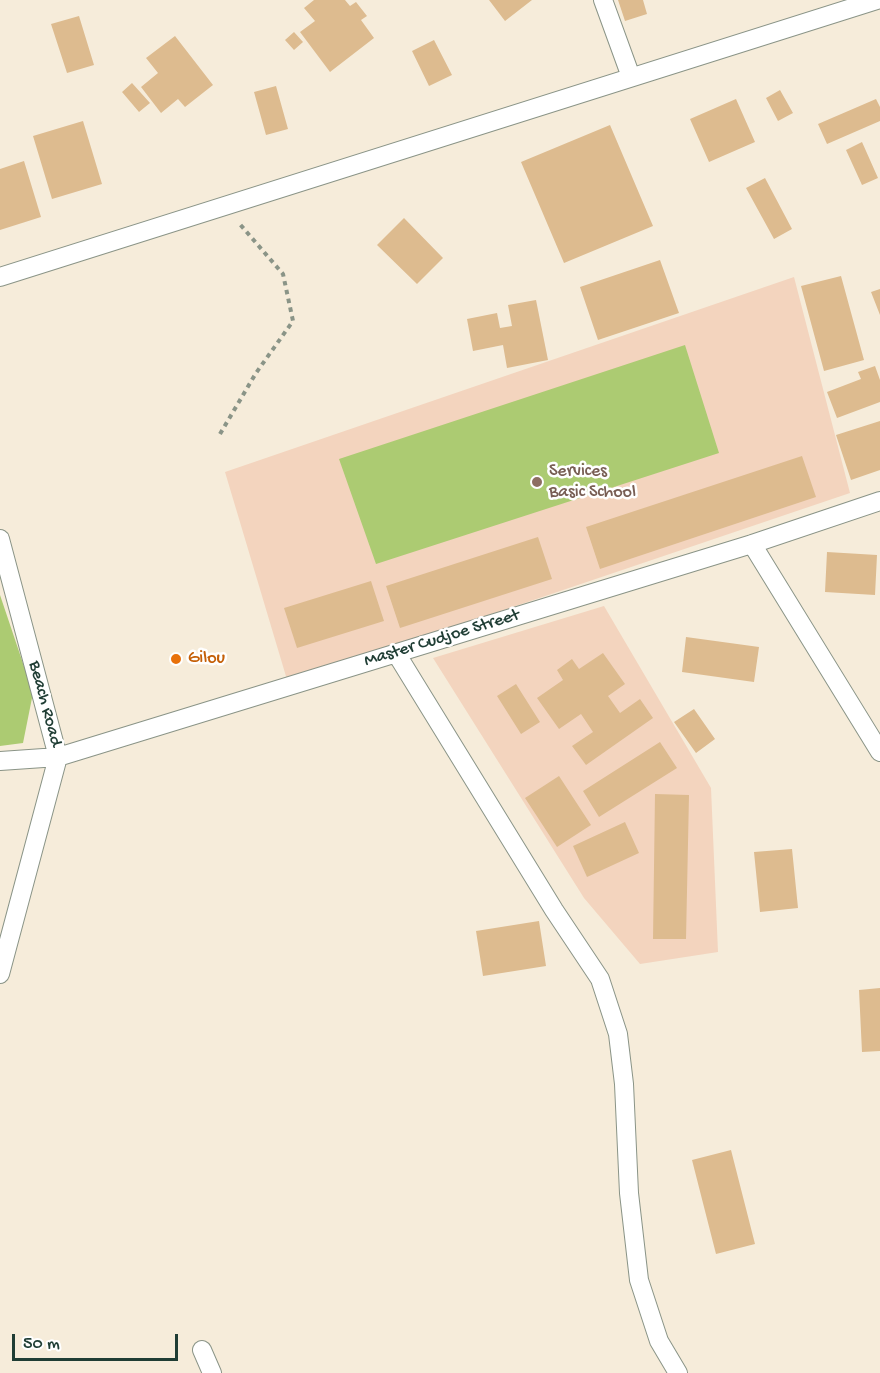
<!DOCTYPE html>
<html>
<head>
<meta charset="utf-8">
<style>
	body { margin:0 }
	#map { position:relative; width:880px; height:1373px; overflow:hidden; background:#f6ecda; font-family:"Gochi Hand",sans-serif }
	canvas { display:block }
	.scale { position:absolute; left:12px; top:1334px; width:166px; height:27px; box-sizing:border-box; border:3px solid #1f3d34; border-top:0; padding-left:8px; font-size:18px; line-height:21px; white-space:nowrap; color:#1f3d34; -webkit-text-stroke:4px #fff; paint-order:stroke }
</style>
</head>
<body>
<div id="map">
<canvas width="880" height="1373"></canvas>
<div class="scale">50 m</div>
</div>
<script>
const c = document.querySelector('canvas').getContext('2d');
c.lineJoin = 'round';
function fill(path, color) {
  c.fillStyle = color;
  c.fill(path, 'evenodd');
}
function trace(path, color, width, dash) {
  c.strokeStyle = color;
  c.lineWidth = width;
  c.lineCap = dash ? 'butt' : 'round';
  c.setLineDash(dash || []);
  c.stroke(path);
}
function label(font, color, halo, rows, align = 'center') {
  c.font = font + ' "Gochi Hand",sans-serif';
  c.lineWidth = 5;
  c.setLineDash([]);
  c.textBaseline = 'middle';
  c.strokeStyle = halo;
  c.fillStyle = color;
  for (const [text, x, y, turn = 0] of rows) {
    c.save();
    c.translate(x, y);
    c.rotate((+turn || 0) * Math.PI / 180);
    c.textAlign = isNaN(turn) ? turn : align;
    if (halo) c.strokeText(text, 0, 0);
    c.fillText(text, 0, 0);
    c.restore();
  }
}
const built = new Path2D(`
	M794 277 850 493 288 683 225 472Z
	M604 606 711 788 718 952 640 964 584 898 433 658Z`);
const green = new Path2D(`
	M685 345 719 453 376 564 339 459Z
	M0 595 33 693 23 743 0 746Z`);
const building = new Path2D(`
	M314 0H345L350 6 356 2 367 16 361 20 374 38 330 72 300 32 315 21 304 8Z
	M489 0H532L505 21Z
	M618 0H643L647 14 625 21Z
	M79 16 94 65 67 73 51 24Z
	M294 32 303 42 294 50 285 40Z
	M175 36 213 85 185 107 178 99 161 113 141 87 158 73 146 58Z
	M434 40 452 75 429 86 412 51Z
	M132 83 150 103 139 112 122 92Z
	M276 86 288 129 266 135 254 92Z
	M780 90 793 113 778 121 766 98Z
	M736 99 755 142 709 162 690 119Z
	M876 99 880 107V121L827 144 818 124Z
	M83 121 102 184 52 199 33 136Z
	M610 125 653 226 564 263 521 162Z
	M862 142 878 178 862 185 846 150Z
	M24 161 41 217 0 230V169Z
	M765 178 792 229 774 239 746 188Z
	M404 218 443 258 417 284 377 245Z
	M660 260 679 313 598 340 580 287Z
	M841 276 864 360 824 371 801 286Z
	M880 289V315L871 292Z
	M536 300 548 360 507 368 503 345 473 351 467 319 497 313 500 328 512 326 508 305Z
	M875 366 880 380V402L837 418 827 392 861 379 858 372Z
	M880 421V470L851 480 836 435Z
	M802 456 816 497 600 569 586 527Z
	M538 537 552 579 400 628 386 586Z
	M827 552 877 555 875 595 825 592Z
	M371 581 384 621 297 648 284 608Z
	M686 637 759 647 754 682 682 672Z
	M603 653 625 684 608 696 620 713 640 699 653 718 586 765 572 746 593 732 581 714 559 729 537 698 563 680 557 670 572 659 579 669Z
	M516 684 540 722 521 734 497 696Z
	M694 709 715 739 696 753 674 722Z
	M660 742 677 768 599 817 583 791Z
	M559 776 591 825 557 847 525 798Z
	M655 794 689 795 686 939H653Z
	M625 822 639 853 587 877 573 846Z
	M792 849 798 908 760 912 754 852Z
	M539 921 546 966 483 976 476 931Z
	M880 988V1051L862 1052 859 990Z
	M731 1150 755 1244 716 1254 692 1160Z`);
const path = new Path2D(`
	M220 434 256 373 293 321 283 274 238 222`);
const street = new Path2D(`
	M603 0 631 77
	M0 277 877 0
	M0 539 58 757 0 974
	M752 544 880 752
	M396 653 554 910 600 979 618 1034 624 1084 629 1193 639 1280 659 1341 678 1373
	M0 761 58 757 752 544 880 501
	M202 1350 212 1373`);
const markers = [
	[537,482,6,"#8d6e63"],
	[176,659,6,"#e8710a"]
];
const educationNames = [
	["Services",549,472],
	["Basic School",549,493]
];
const streetNames = [
	["Master Cudjoe Street",442,639,-17],
	["Beach Road",44,704,75]
];
const foodNames = [
	["Gilou",188,659]
];
fill(built, '#f3d4be');
fill(green, '#accb72');
fill(building, '#ddbb8f');
trace(street, '#8a9487', 20);
trace(path, '#8a9487', 4, [4.5, 4.5]);
trace(street, '#fff', 18);
for (const [x, y, r, color] of markers) {
  const dot = new Path2D();
  dot.arc(x, y, r, 0, 2 * Math.PI);
  c.fillStyle = color;
  c.fill(dot);
  trace(dot, '#fff', 2);
}
label('18px', '#785e54', '#fff', educationNames, 'left');
label('18px', '#1f3d34', '#fff', streetNames);
label('18px', '#c56008', '#fff', foodNames, 'left');
</script>
</body>
</html>
